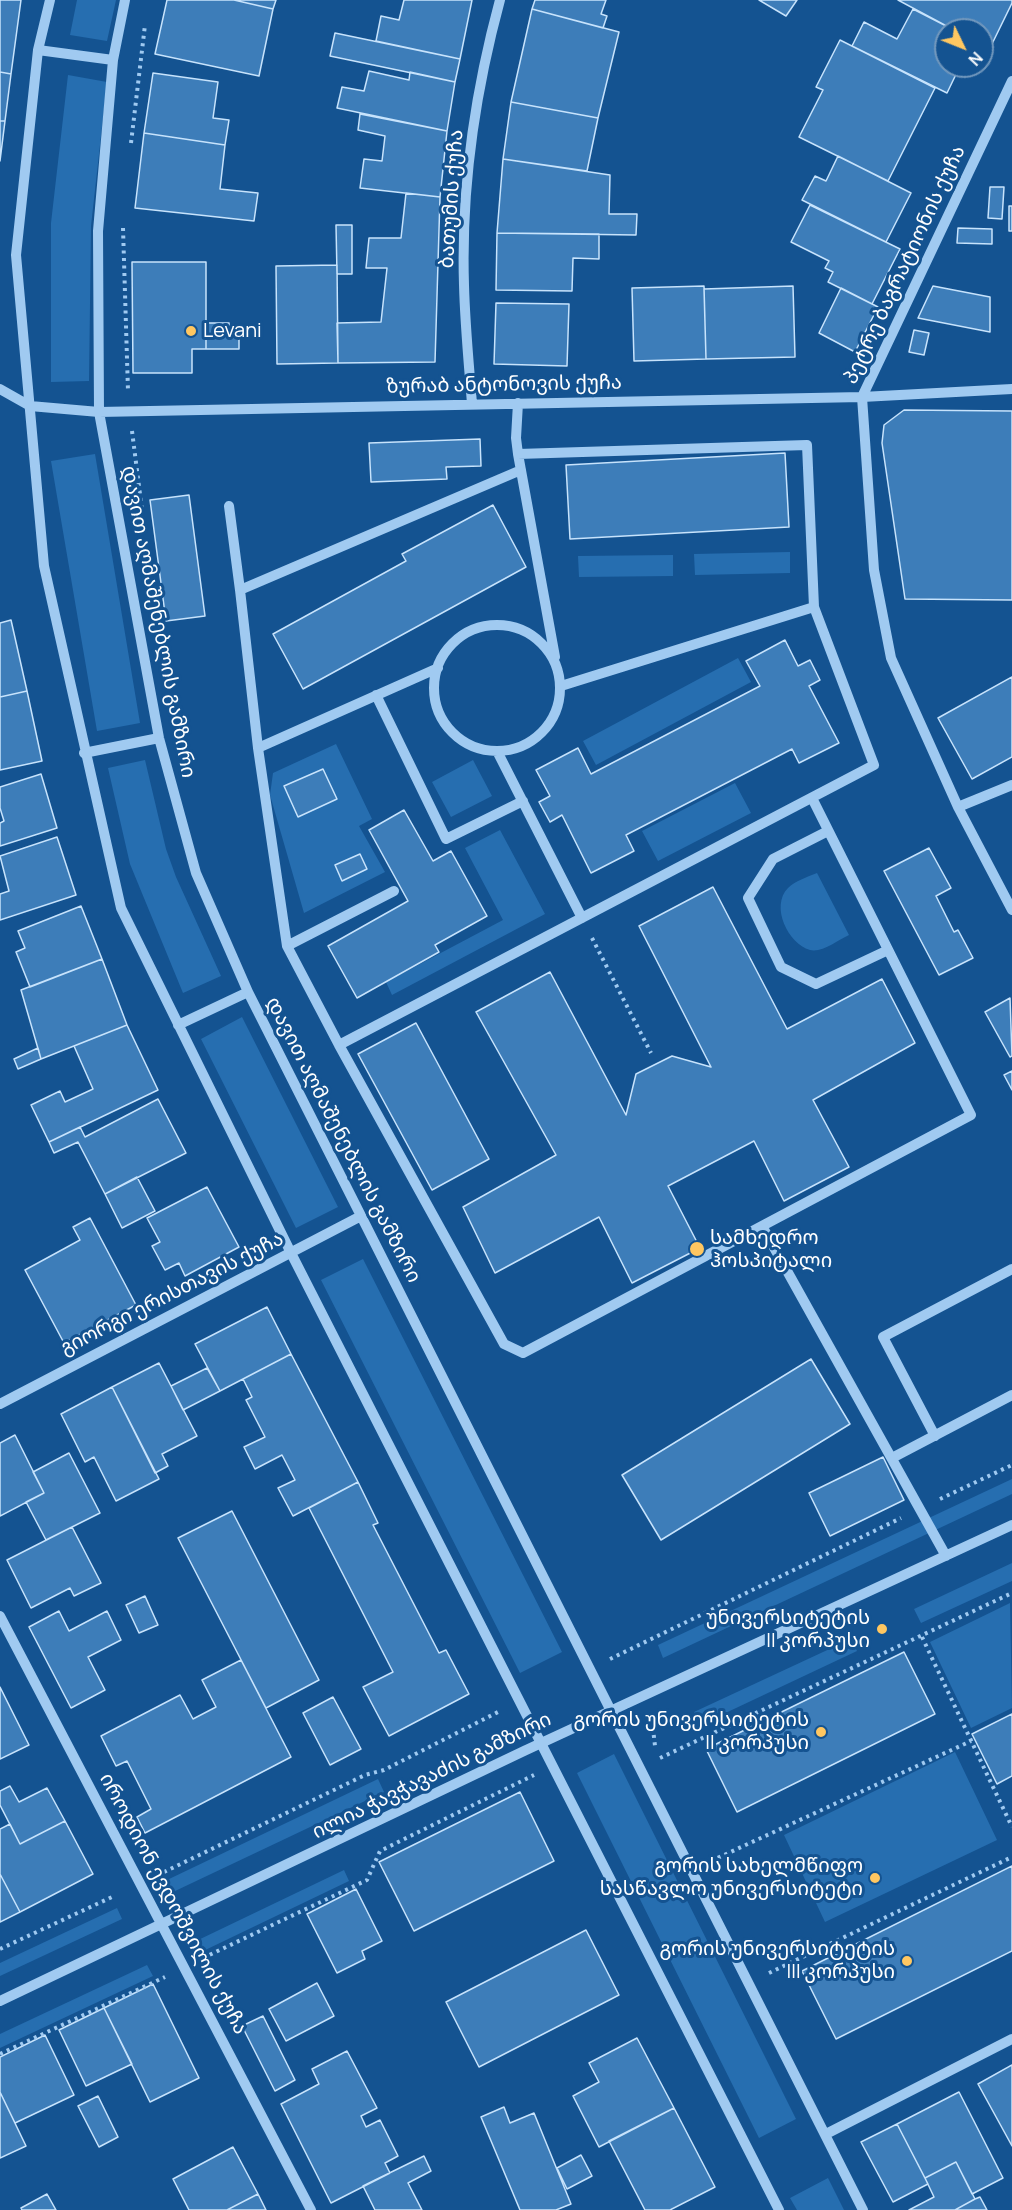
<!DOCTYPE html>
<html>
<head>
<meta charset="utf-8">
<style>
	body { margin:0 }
	#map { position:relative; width:1012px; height:2210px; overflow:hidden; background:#145391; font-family:Manrope,sans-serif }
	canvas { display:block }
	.north { position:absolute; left:934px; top:18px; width:60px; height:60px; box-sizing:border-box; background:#145391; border:2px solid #7298bd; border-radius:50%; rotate:133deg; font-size:16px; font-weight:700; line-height:24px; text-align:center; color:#fff }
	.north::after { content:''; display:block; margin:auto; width:21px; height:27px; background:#ffc761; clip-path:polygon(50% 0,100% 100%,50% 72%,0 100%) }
</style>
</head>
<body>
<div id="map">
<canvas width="1012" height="2210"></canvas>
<div class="north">N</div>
</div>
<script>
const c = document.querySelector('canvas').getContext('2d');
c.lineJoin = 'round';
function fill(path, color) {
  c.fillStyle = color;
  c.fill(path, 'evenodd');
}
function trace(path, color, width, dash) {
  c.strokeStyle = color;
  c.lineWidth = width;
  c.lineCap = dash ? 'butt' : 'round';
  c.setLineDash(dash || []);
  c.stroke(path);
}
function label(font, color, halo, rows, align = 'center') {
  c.font = font + ' Manrope,"Noto Sans Georgian",sans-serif';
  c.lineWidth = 6;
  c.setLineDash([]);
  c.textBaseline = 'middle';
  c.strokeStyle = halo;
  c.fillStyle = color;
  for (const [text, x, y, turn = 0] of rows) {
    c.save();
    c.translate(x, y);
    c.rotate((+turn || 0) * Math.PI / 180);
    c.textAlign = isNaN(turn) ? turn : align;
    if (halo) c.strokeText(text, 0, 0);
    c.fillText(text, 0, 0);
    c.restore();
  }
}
const green = new Path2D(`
	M77 0H116L107 41 70 35Z
	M68 75 107 82 91 226 89 381 51 382V223Z
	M95 454 140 723 97 731 51 461Z
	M790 552V573L695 575 694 554Z
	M673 555V576L579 577 578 556Z
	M738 658 751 682 596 765 583 741Z
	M336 744 372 819 359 826 385 872 304 913 270 795 273 773Z
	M145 760 166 849 176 877 221 976 183 993 130 864 108 768Z
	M473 760 492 796 451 817 432 782Z
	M735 783 751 813 658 861 642 831Z
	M500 830 545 914 392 995 386 982 503 920 465 848Z
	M817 873 849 935C838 940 822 953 810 950 788 944 770 906 788 888 795 881 807 877 817 873Z
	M242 1017 338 1207 296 1228 201 1039Z
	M363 1259 562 1652 520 1673 321 1280Z
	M1012 1479V1494L663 1658 658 1645Z
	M1012 1563V1581L921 1623 914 1609Z
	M1010 1603 1012 1708 971 1728 930 1642Z
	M851 1639 857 1651 700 1725 694 1712Z
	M955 1752 997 1840 825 1922 784 1835Z
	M614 1754 796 2119 759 2138 577 1773Z
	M378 1779 384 1792 173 1892 167 1880Z
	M344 1870 349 1881 199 1953 194 1942Z
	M117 1908 122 1919 0 1976V1963Z
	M147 1965 153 1976 0 2048V2034Z
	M828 2178 844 2210H797L790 2198Z`);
const building = new Path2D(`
	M0 0H21L11 74 0 72Z
	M167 0H234L273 9 259 76 155 54Z
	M234 0H276L273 9Z
	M404 0H472L460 59 376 41 381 16 399 20Z
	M535 0H606L601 14 607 16 603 28 532 9Z
	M759 0H797L786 16Z
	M898 0H1012V3L990 48 982 44V30H954Z
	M532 9 619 32 598 118 511 102Z
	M913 9 954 30H946V66H960L947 93 852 46 864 22 897 39Z
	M335 33 460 59 455 82 330 56Z
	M840 40 935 88 888 181 799 137 823 90 816 87Z
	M369 71 409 80 410 72 455 82 447 131 337 108 342 87 364 91Z
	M0 72 11 74 5 121H0Z
	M153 73 218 82 213 118 229 120 225 145 144 133Z
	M511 102 598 118 587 171 503 159Z
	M360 114 447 131 440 197 360 188 364 159 382 161 385 136 358 130Z
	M0 121H5L0 161Z
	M144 133 225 145 220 189 258 193 254 221 135 208Z
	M838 156 911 193 886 242 802 200 815 176 826 181Z
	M503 159 610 175 609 214H637L636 235 497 233Z
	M990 187H1004L1002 219 988 218Z
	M406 193 440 197 435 362 338 363 337 323 381 322 387 268H366L369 238H401Z
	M810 205 900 249 872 304 828 282 833 272 825 268 829 261 791 242Z
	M1009 206H1012V231H1009Z
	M336 225H352V274H337Z
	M958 228 992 229V244L957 243Z
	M497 233 599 234V259L573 258 572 291 496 290Z
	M132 262H206V349H192V373H133Z
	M337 265 338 363 277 364 276 266Z
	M704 286 706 359 634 361 632 288Z
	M793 286 795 357 706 359 704 289Z
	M933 286 990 297V332L918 318Z
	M841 288 878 307 855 352 819 333Z
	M496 303 569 304 567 366 494 364Z
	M206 323H229V334H239V349H206Z
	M914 330 929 333 924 355 909 352Z
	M904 410 1012 411V600L905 599 882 443 884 425Z
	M480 439 481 466 446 467 447 479 371 482 369 443Z
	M785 453 789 527 570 539 566 465Z
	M189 495 205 616 166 621 150 500Z
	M493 505 526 567 303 689 273 634 406 561 402 554Z
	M11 620 27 691 0 697V623Z
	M785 640 798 666 810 660 820 680 809 686 839 743 799 763 792 749 626 835 634 851 591 873 562 815 550 822 539 802 550 796 536 770 578 748 591 774 760 686 746 661Z
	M1012 677V757L972 779 938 718Z
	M27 691 42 761 0 770V697Z
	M323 769 337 799 298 817 284 786Z
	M41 774 57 828 0 846V823L4 821 0 808V787Z
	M404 810 433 861 451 851 487 916 435 945 439 952 357 998 328 946 408 901 369 830Z
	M57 837 76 895 0 920V894L9 891 0 856Z
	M929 848 951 888 936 896 954 932 958 930 973 958 939 975 884 871Z
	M360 854 367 869 342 881 335 865Z
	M713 887 787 1029 882 979 915 1043 813 1100 849 1167 784 1201 754 1141 668 1186 700 1248 632 1283 599 1217 495 1273 463 1207 556 1155 476 1012 550 972 626 1115 636 1074 672 1056 711 1067 639 926Z
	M81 906 102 959 30 987 16 952 25 948 18 931Z
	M102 959 127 1025 41 1059 21 990Z
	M1010 998 1012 1056 1010 1057 985 1012Z
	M416 1023 489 1159 432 1190 358 1054Z
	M127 1025 158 1090 49 1142 31 1105 60 1091 65 1102 93 1089 74 1046Z
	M38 1048 41 1059 18 1069 14 1059Z
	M1012 1071V1090L1004 1075Z
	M158 1099 186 1153 105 1194 78 1142 54 1153 49 1142 80 1127 85 1137Z
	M137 1177 155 1211 122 1228 105 1194Z
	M207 1187 239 1247 185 1276 179 1263 165 1270 152 1246 160 1242 147 1218Z
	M90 1218 136 1305 64 1343 25 1270 80 1240 73 1227Z
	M267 1307 291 1354 220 1391 195 1344Z
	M291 1354 358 1482 293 1516 278 1488 295 1480 282 1455 255 1469 244 1447 265 1437 246 1400 252 1397 243 1379Z
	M811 1359 850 1424 661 1540 622 1475Z
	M159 1363 197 1436 162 1454 168 1466 155 1473 112 1387Z
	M207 1368 220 1391 183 1410 171 1386Z
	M112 1387 159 1479 116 1501 94 1457 85 1462 61 1414Z
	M15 1435 44 1493 0 1516V1443Z
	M69 1453 100 1513 46 1540 26 1502 44 1493 33 1472Z
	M883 1457 904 1500 830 1536 809 1493Z
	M358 1482 378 1523 373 1525 439 1653 446 1650 469 1694 389 1736 363 1687 393 1672 309 1508Z
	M232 1511 319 1680 266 1708 178 1538Z
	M72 1527 101 1583 74 1596 70 1588 31 1608 7 1560Z
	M145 1596 158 1625 139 1633 126 1605Z
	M59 1611 69 1631 107 1611 121 1640 88 1657 105 1690 71 1708 29 1627Z
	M904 1652 935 1714 737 1812 706 1749Z
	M241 1660 291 1757 145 1833 137 1817 151 1809 127 1761 116 1766 101 1736 180 1695 193 1719 216 1707 202 1680Z
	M0 1687 29 1745 0 1759Z
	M333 1697 361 1749 330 1765 303 1713Z
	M1012 1714V1776L997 1784 972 1734Z
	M10 1786 19 1802 47 1788 65 1821 20 1844 0 1805V1791Z
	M520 1792 554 1861 414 1931 379 1862Z
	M65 1821 93 1874 20 1912 0 1874V1829L10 1824 20 1844Z
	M1012 1866V1951L836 2039 802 1971Z
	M0 1874 20 1912 0 1922Z
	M356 1889 382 1941 362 1951 365 1959 337 1973 307 1914Z
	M586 1930 619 1995 479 2067 446 2002Z
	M317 1983 334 2016 286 2041 269 2009Z
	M153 1984 199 2078 150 2102 104 2008Z
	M104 2008 132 2064 86 2086 59 2030Z
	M263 2016 295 2080 275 2091 242 2026Z
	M45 2035 74 2095 15 2123 0 2092V2057Z
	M637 2038 674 2108 599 2147 573 2096 599 2082 589 2063Z
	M347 2051 377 2108 361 2116 366 2127 380 2120 398 2156 385 2163 390 2173 331 2203 281 2104 319 2084 312 2069Z
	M1012 2065V2146L978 2084Z
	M0 2092 26 2146 0 2158Z
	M959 2092 1003 2178 972 2194 956 2162 925 2178 897 2124Z
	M98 2096 118 2137 99 2147 78 2106Z
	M504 2107 510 2123 534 2113 571 2204 556 2210H520L481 2117Z
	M674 2108 715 2187 670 2210H645L609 2141Z
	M897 2124 928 2184 893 2202 861 2142Z
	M233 2147 258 2194 227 2210H189L173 2179Z
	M581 2155 592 2176 567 2189 557 2168Z
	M424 2156 431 2171 408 2183 422 2210H375L363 2186Z
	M956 2162 975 2199 955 2210H909L934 2197 925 2178Z
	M47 2194 56 2210H22L21 2208Z
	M258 2194 266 2210H227Z
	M980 2197 987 2210H955L975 2199Z`);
const path = new Path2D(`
	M131 143 145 25
	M123 228 128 391
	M132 431 142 510
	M592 938 651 1053
	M940 1499 1012 1465
	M922 1637 1012 1827
	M610 1659 901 1518
	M652 1720 655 1746
	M660 1758 1012 1593
	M711 1861 971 1741
	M164 1872 365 1775 384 1770 500 1711
	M0 1949 112 1897
	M203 1958 367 1880 380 1851 534 1775
	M769 1973 1012 1857
	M0 2054 165 1977`);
const minor = new Path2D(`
	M50 0 38 50 16 255 44 566 121 908 291 1253 779 2210
	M125 0 113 60 98 231 99 412 159 738 196 873 248 992 863 2210
	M38 50 113 60
	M1012 81 862 397 874 570 891 658 958 807 1012 910
	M0 389 30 406 99 412 862 397 1012 389
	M518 403 516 438 518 454 555 657
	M472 404C469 365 465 325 464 285 461 190 475 92 500 0
	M518 454 807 445 814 607 561 686
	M521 470 240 590 258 748 287 946 339 1045 874 765 814 607
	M229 506 240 590
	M434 688a63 63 0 1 1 126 0a63 63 0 1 1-126 0Z
	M376 695 446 839 523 801
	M258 748 438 668
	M497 751 582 918
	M84 753 159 738
	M812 798 971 1115 762 1226 946 1556
	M958 807 1012 785
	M828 831 773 859 748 898 781 967 816 984 886 951
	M287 946 394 891
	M178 1025 248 992
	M339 1045 504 1344 523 1353 762 1226
	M0 1404 361 1216
	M935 1436 883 1337 1012 1269
	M892 1458 1012 1395
	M0 1616 311 2210
	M0 2001 524 1751 1012 1525
	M826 2134 1012 2039`);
const markers = [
	[191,331,6,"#ffc761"],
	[697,1249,8,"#ffc761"],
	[882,1629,6,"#ffc761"],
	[821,1732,6,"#ffc761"],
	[875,1878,6,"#ffc761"],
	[907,1961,6,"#ffc761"]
];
const streetNames = [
	["ბათუმის ქუჩა",452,199,-86],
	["პეტრე ბაგრატიონის ქუჩა",905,265,-65],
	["ზურაბ ანტონოვის ქუჩა",504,385,-1],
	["დავით აღმაშენებლის გამზირი",158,622,79],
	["დავით აღმაშენებლის გამზირი",343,1140,63],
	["გიორგი ერისთავის ქუჩა",172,1294,-27],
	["ილია ჭავჭავაძის გამზირი",432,1776,-26],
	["იროდიონ ევდოშვილის ქუჩა",173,1904,62]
];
const poiNames = [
	["Levani",203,331,"left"],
	["სამხედრო",710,1238,"left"],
	["ჰოსპიტალი",710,1261,"left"],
	["უნივერსიტეტის",870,1618],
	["II კორპუსი",870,1641],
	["გორის უნივერსიტეტის",809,1720],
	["II კორპუსი",809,1743],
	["გორის სახელმწიფო",863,1866],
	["სასწავლო უნივერსიტეტი",863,1889],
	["გორის უნივერსიტეტის",895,1949],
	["III კორპუსი",895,1972]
];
fill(green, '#266eb0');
fill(building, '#3d7db9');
trace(building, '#c7e3fc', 1.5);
trace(path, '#a0caf1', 4, [3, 4.5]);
trace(minor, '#a0caf1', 10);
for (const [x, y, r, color] of markers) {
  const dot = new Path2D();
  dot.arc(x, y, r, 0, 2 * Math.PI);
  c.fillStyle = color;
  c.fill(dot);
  trace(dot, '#145391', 2);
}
label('20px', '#fff', '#145391', streetNames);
label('20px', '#fff', '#145391', poiNames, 'right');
</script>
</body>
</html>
